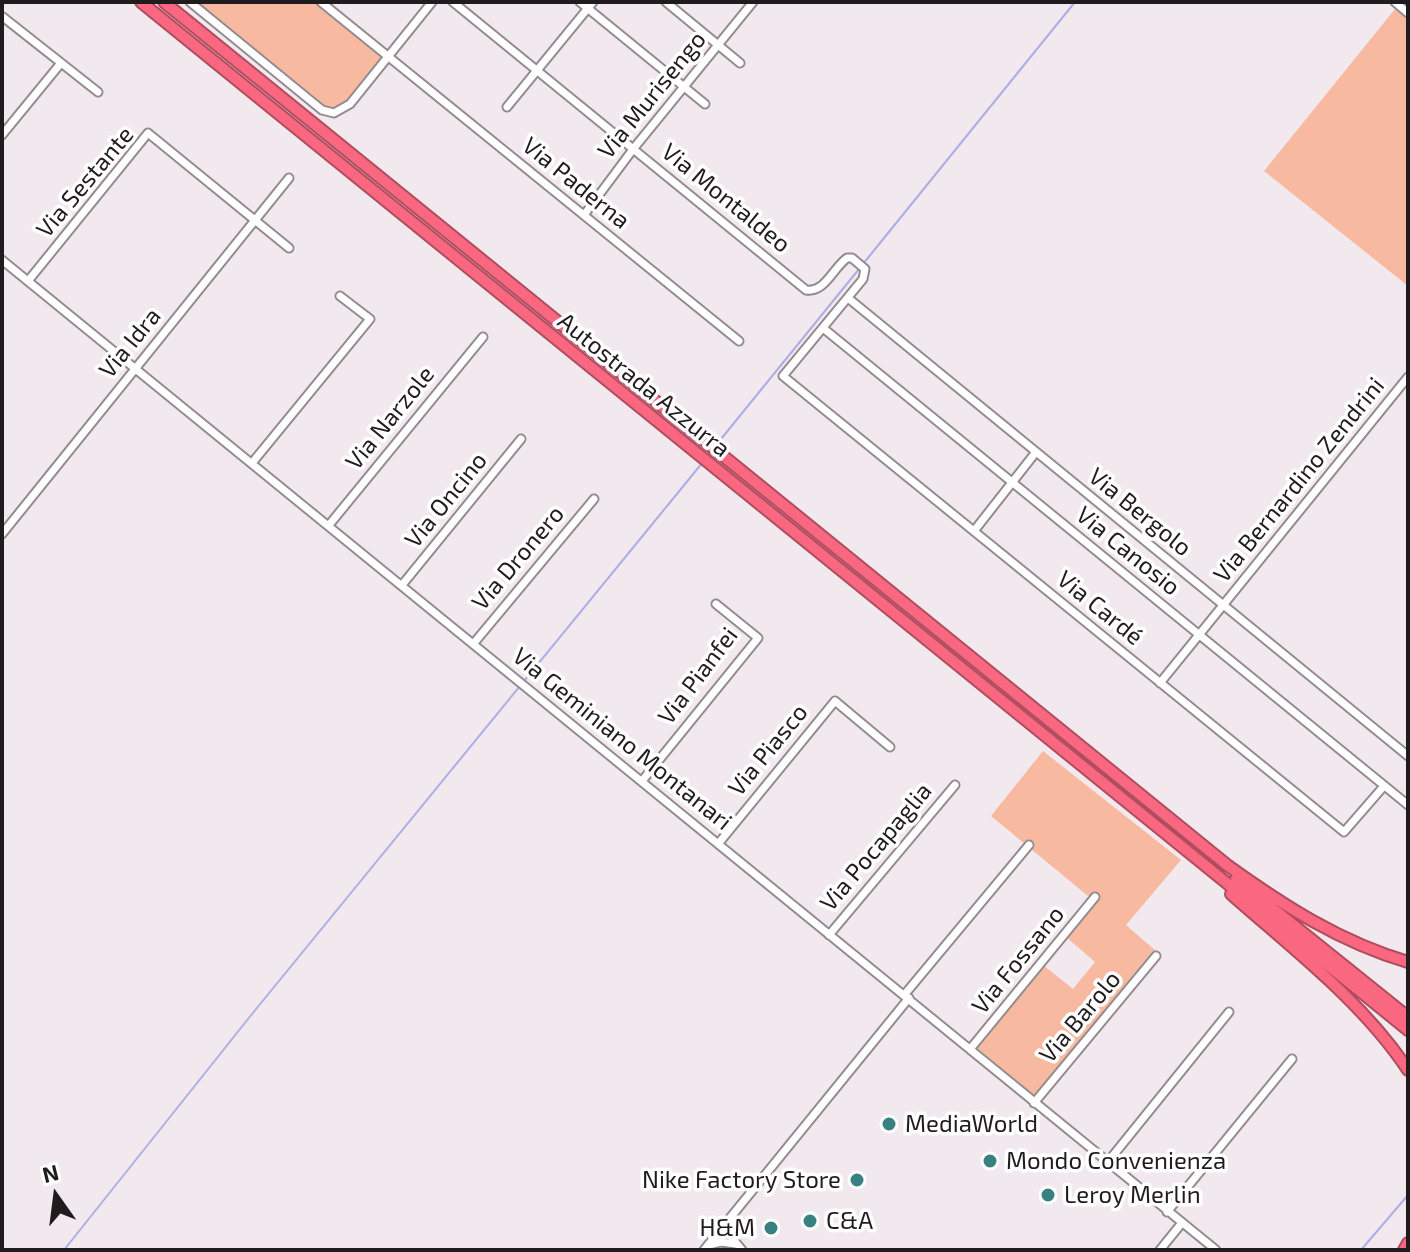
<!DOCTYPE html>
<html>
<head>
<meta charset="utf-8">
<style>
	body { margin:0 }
	#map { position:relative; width:1410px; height:1252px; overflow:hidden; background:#f2e9ee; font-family:"Exo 2",sans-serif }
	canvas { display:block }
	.frame { position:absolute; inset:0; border:4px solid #201c1e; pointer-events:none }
	.north { position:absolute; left:16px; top:1156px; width:80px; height:80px; -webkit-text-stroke:6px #fff; paint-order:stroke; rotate:346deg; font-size:22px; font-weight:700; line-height:32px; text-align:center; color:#201c1e }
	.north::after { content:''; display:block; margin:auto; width:28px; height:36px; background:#201c1e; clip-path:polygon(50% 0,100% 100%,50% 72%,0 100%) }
</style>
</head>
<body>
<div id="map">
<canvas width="1410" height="1252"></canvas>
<div class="frame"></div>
<div class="north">N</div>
</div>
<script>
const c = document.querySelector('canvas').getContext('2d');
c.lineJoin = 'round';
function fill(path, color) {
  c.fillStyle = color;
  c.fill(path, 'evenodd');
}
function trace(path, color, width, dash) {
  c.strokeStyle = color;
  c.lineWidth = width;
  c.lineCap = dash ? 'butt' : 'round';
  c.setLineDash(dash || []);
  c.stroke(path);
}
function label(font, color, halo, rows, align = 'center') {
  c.font = font + ' "Exo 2",sans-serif';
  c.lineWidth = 7;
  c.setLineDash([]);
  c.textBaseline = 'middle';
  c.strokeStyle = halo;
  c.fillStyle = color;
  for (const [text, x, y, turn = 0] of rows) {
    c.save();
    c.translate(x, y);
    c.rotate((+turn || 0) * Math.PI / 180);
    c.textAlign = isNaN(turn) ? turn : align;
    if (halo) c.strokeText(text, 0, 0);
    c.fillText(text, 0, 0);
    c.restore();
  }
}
const green = new Path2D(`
	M196 2H315L383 57C369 74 349 113 324 107Z
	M1395 9 1408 20V286L1264 171Z
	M1043 751 1181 860 1126 925 1156 951 1036 1098 976 1047 1043 965 1073 989 1095 962 1066 937 1094 901 991 816Z`);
const stream = new Path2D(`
	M863 264 1075 2
	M717 444 859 269
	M64 1250 252 1014 703 462
	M1361 1250 1408 1195`);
const minor = new Path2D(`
	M190 2 322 110 334 113 350 104 432 2
	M321 2 739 341
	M453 2 806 290C825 293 833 268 847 258H852L865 269 863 279 783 376 1344 832 1384 786
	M580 2 705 104
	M666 2 740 63
	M1395 2 1408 13
	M3 17 98 92
	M507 107 593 2
	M2 135 61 63
	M584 215 634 148 753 2
	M2 260 1216 1250
	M28 281 148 133 289 248
	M848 298 1408 756
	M823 328 1408 805
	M252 463 370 319 340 296
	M329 525 483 337
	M974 531 1036 452
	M2 534 289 178
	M402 585 521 439
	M474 643 594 499
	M1160 683 1408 377
	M642 781 758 638 716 604
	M718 844 835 701 890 747
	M829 935 955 785
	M905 994 1029 845
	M971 1048 1095 897
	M1034 1103 1156 956
	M1107 1163 1229 1012
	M1167 1212 1292 1059
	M730 1220 732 1238 742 1250
	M709 1245 721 1242 735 1244
	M704 1250 909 998
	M1160 1250 1181 1224`);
const highway = new Path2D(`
	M141 2 1408 1030
	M164 2 1227 865C1284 906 1340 942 1408 962
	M1236 879 1408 1017
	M1231 894C1293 949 1362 1001 1408 1070
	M1404 1250 1408 1243`);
const markers = [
	[889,1124,8,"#388180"],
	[990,1161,8,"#388180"],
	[857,1180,8,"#388180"],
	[1048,1195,8,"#388180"],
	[810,1221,8,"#388180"],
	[771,1228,8,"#388180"]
];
const streetNames = [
	["Via Murisengo",652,95,-51],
	["Via Sestante",85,182,-50],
	["Via Paderna",576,183,39],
	["Via Montaldeo",726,198,39],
	["Via Idra",130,343,-51],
	["Autostrada Azzurra",644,385,39],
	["Via Narzole",390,418,-51],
	["Via Bernardino Zendrini",1299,480,-51],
	["Via Oncino",446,500,-51],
	["Via Bergolo",1140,512,39],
	["Via Canosio",1128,551,39],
	["Via Dronero",518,558,-50],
	["Via Cardé",1100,608,39],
	["Via Pianfei",698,676,-53],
	["Via Geminiano Montanari",622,739,39],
	["Via Piasco",768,750,-51],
	["Via Pocapaglia",876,847,-50],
	["Via Fossano",1018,960,-51],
	["Via Barolo",1080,1017,-50]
];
const poiNames = [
	["MediaWorld",905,1124],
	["Mondo Convenienza",1006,1161],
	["Nike Factory Store",841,1180,"right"],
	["Leroy Merlin",1064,1195],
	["C&A",826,1221],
	["H&M",755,1228,"right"]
];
fill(green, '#f7baa1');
trace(stream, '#adaee6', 2);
trace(minor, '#948b90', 11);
trace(highway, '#ae4d5e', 14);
trace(minor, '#fff', 7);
trace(highway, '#fa6780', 10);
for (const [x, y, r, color] of markers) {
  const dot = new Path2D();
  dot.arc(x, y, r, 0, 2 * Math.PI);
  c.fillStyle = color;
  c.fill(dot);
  trace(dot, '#fff', 3);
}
label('24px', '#201c1e', '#fff', streetNames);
label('24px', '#201c1e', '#fff', poiNames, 'left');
</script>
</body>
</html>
